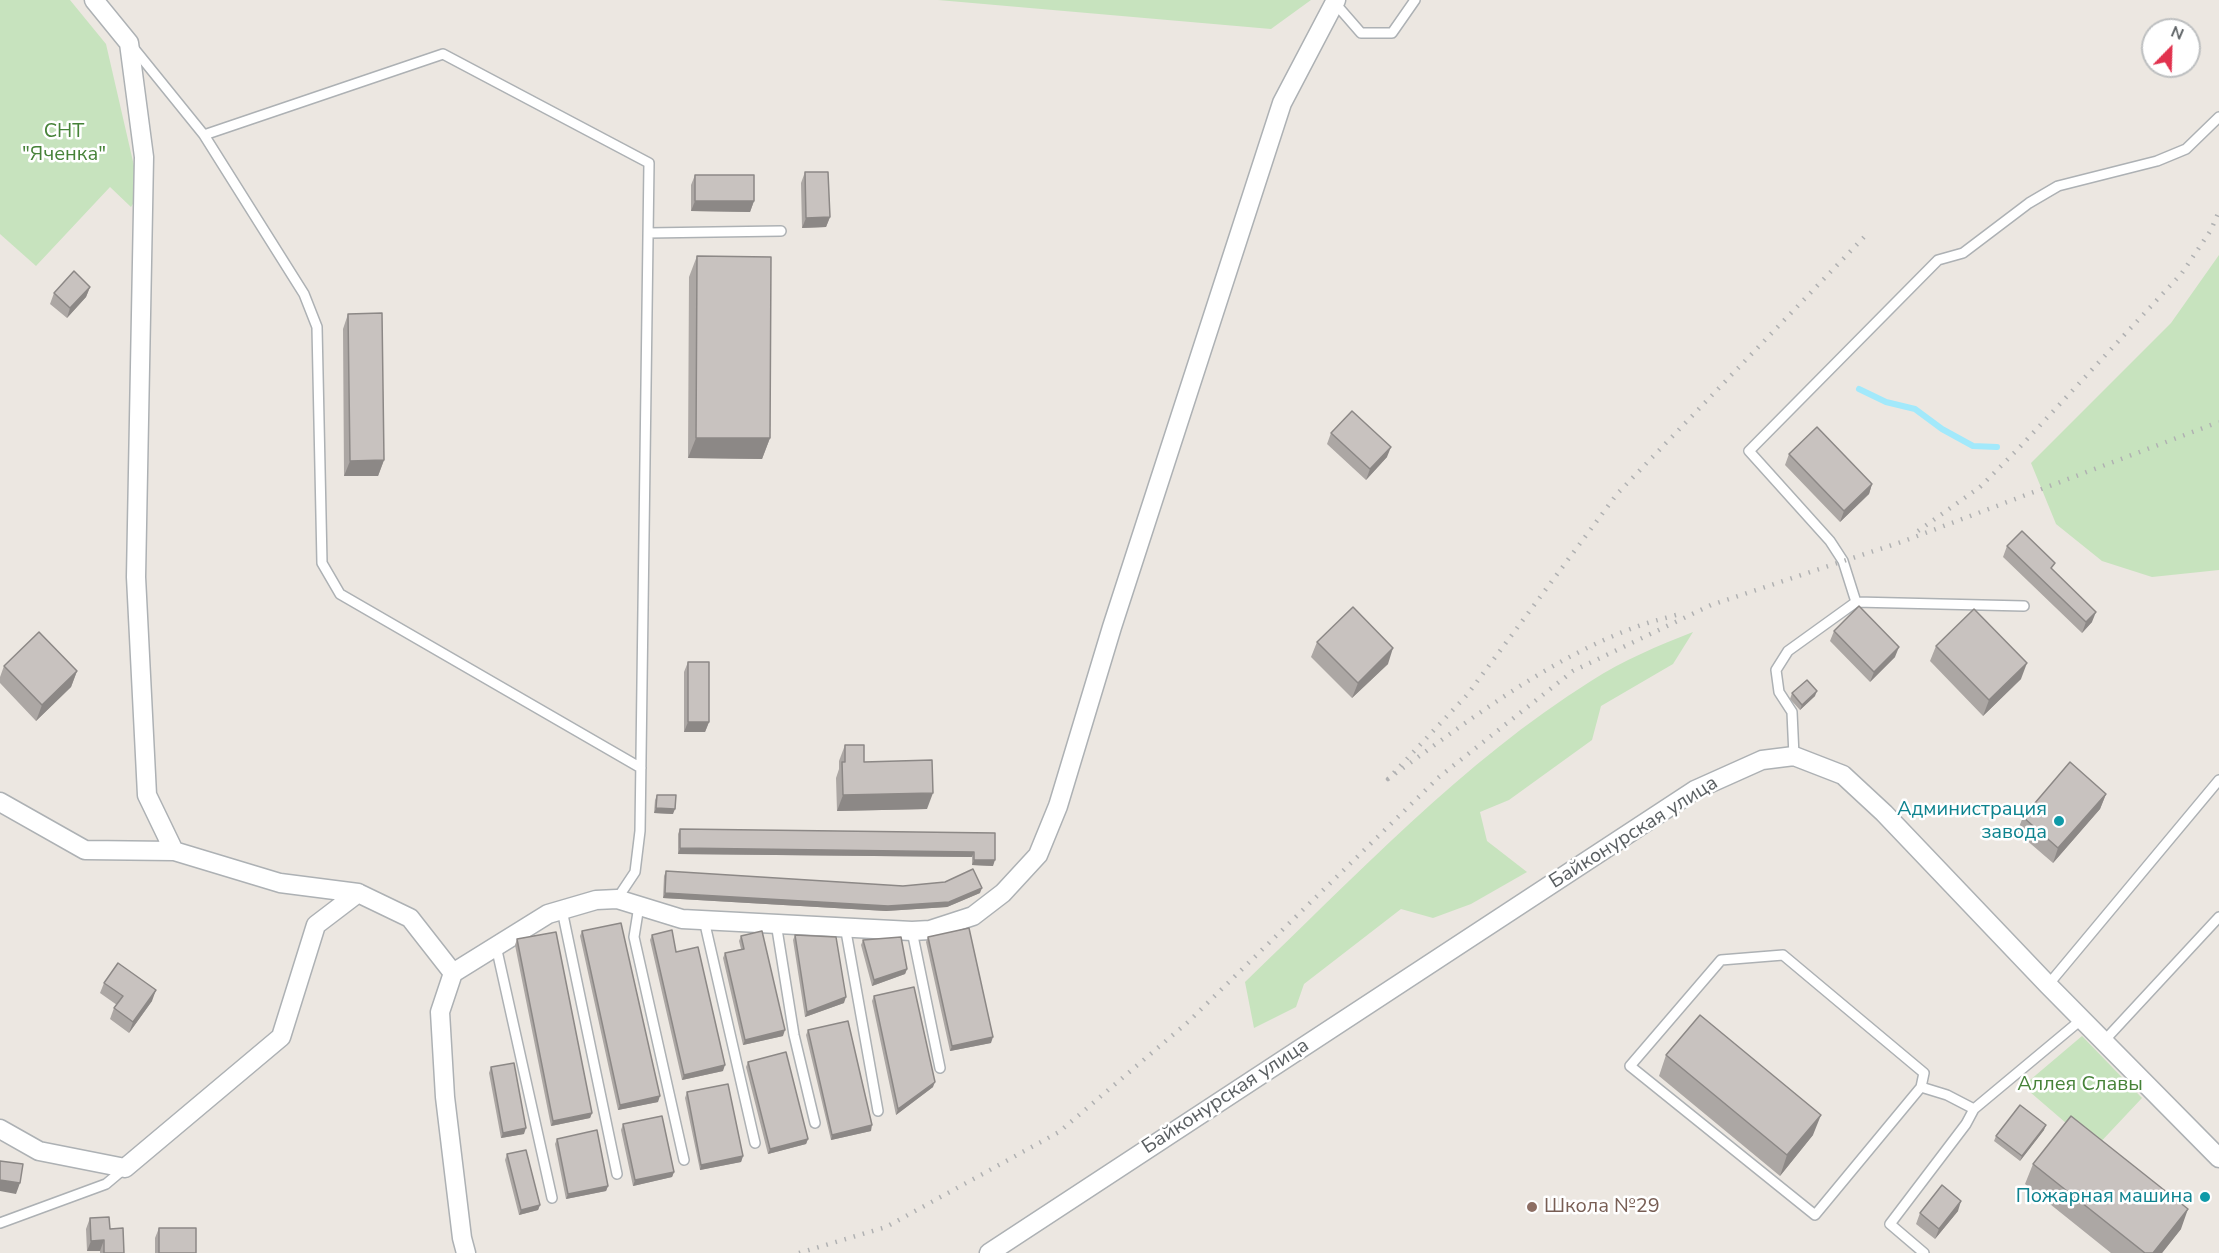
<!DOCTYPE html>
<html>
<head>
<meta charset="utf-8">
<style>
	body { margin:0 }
	#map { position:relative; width:2219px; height:1253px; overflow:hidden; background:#ece7e1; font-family:"Nunito Sans",sans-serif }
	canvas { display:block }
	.north { position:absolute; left:2141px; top:18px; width:60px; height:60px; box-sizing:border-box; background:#fff; border:2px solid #bdbfc0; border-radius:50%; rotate:23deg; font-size:16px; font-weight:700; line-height:24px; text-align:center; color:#5a5f62 }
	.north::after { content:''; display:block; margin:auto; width:21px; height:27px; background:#e1324e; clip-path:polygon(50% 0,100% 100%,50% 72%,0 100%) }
</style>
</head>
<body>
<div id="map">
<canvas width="2219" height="1253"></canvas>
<div class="north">N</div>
</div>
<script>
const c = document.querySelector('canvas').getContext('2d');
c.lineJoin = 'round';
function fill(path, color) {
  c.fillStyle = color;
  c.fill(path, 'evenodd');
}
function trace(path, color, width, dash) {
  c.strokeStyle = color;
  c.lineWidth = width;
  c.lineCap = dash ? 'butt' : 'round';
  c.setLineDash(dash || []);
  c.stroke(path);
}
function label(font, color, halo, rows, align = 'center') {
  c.font = font + ' "Nunito Sans",sans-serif';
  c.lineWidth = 5;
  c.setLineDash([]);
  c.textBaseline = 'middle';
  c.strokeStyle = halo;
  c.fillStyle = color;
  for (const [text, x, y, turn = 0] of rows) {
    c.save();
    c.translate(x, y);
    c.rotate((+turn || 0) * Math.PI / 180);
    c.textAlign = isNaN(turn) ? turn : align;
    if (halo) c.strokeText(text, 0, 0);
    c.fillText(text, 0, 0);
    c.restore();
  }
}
const green = new Path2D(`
	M0 0H70L106 44 140 192 131 207 110 187 36 266 0 234Z
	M938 0H1311L1271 29Z
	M2219 255V570L2152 577 2102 561 2056 524 2031 463 2171 323Z
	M1693 632 1673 664 1601 706 1592 740 1509 800 1480 812 1487 841 1527 872 1471 904 1433 918 1401 909 1304 984 1296 1007 1254 1028 1245 982C1354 878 1463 761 1591 681 1623 660 1658 646 1693 632Z
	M2082 1036 2142 1098 2095 1148 2023 1086Z`);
const stream = new Path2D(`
	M1859 389 1886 402 1915 409 1942 429 1973 446 1997 447`);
const lane = new Path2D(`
	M1334 2 1361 33H1392L1415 0
	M132 46 204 135 443 54 649 163 640 831 635 872 617 899
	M204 135 304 294 317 327 322 563 340 594 641 768
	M648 233 781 231
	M1856 602 1843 561 1830 541 1749 451 1938 260 1963 253 2029 203 2058 186 2157 161 2186 149 2219 117
	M1794 756 1792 712 1779 692 1776 670 1788 651 1856 602 2024 606
	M639 906 634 937 684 1160
	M562 910 617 1174
	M704 920 755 1143
	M776 923 794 1035 815 1123
	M845 926 878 1111
	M912 931 940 1068
	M496 946 552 1198
	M2048 985 2219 780
	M2104 1041 2219 917
	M1921 1087 1924 1073 1783 955 1721 960 1630 1066 1815 1215 1921 1087 1947 1095 1974 1109 2082 1019
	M0 1223 106 1184 125 1168
	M1924 1253 1890 1224 1966 1124 1974 1109`);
const street = new Path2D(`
	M94 0 129 43 144 157 136 577 147 795 174 851 280 883 358 893 410 918 453 973
	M0 802 85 850 174 851
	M0 1129 39 1151 125 1168 281 1037 316 925 358 893
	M466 1253 462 1238 445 1097 440 1012 453 973 548 914 596 900 617 899 682 919 912 931 930 930 973 916 1003 893 1038 855 1058 806 1112 627 1282 103 1336 0
	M989 1253 1695 790 1762 760 1794 756 1843 775 1884 813 2048 985 2219 1158`);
const rail = new Path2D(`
	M1918 531 1980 487 2018 449 2182 273 2211 230 2219 211
	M1676 615C1662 619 1649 622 1636 627 1547 659 1464 724 1388 779L1467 695 1617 494 1868 233
	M799 1253 886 1227 1059 1132 1188 1022 1439 777 1573 671 1711 605 1904 541 2219 422`);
const wall = new Path2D(`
	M805 172 830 217 826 227 802 228 801 183Z
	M695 175 754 201 750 212 691 211V185Z
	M697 256 770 438 762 459 688 458 689 277Z
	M90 287 86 297 67 318 50 304 54 293Z
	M348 314 384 460 378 476H344L343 329Z
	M1331 433 1387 457 1366 480 1327 444Z
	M1789 454 1872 484 1869 494 1840 522 1785 465Z
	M2007 546 2092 622 2082 633 2003 557Z
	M1834 631 1895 657 1870 682 1830 641Z
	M1317 642 1388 664 1352 698 1311 657Z
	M1936 646 2021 679 1983 716 1930 661Z
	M688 662 709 722 705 732H684V672Z
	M4 666 77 671 71 687 36 721 0 683V677Z
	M1792 693 1815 696 1800 710 1790 699Z
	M845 745 864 762 927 809 837 811 836 778 839 769V761Z
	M2106 794 2100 809 2053 863 2017 832 2023 817Z
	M657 795 673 814 654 813 655 800Z
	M680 829 995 833 993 866 972 865V857L678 854V834Z
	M666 871 980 893 947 907 886 911 663 898 664 876Z
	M582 931 658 1102 618 1110 580 936Z
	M652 935 676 952 723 1071 682 1080 650 940Z
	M795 935 844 1003 805 1017 793 940Z
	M741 936 783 1036 743 1045 723 958 725 953 741 949 739 941Z
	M928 937 991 1043 950 1051 926 942Z
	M517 939 592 1113 590 1118 551 1126 515 945Z
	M863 940 907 969 905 974 872 986 861 945Z
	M104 983 152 1001 129 1033 110 1019 114 1008 117 1005 100 993Z
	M874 996 933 1087 896 1115 872 1001Z
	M808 1030 871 1131 831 1140 806 1035Z
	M1666 1055 1813 1135 1780 1176 1659 1076Z
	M748 1062 808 1139 806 1144 768 1154 746 1067Z
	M491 1067 524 1134 501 1138 489 1073Z
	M687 1092 743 1156 741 1162 700 1170 685 1098Z
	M623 1124 674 1172 672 1177 633 1186 621 1130Z
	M2044 1130 2020 1161 1994 1141 1996 1136Z
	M557 1139 608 1186 606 1191 566 1199 555 1144Z
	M507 1154 540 1205 538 1210 519 1215 505 1160Z
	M2033 1164 2181 1229 2162 1253H2111L2025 1184Z
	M1958 1211 1935 1239 1916 1224 1920 1213Z
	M90 1218 110 1229 124 1253H100V1251H87L86 1229Z
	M159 1228 196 1253H155V1238Z`);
const shadedWall = new Path2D(`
	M695 201H754L750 212 691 211Z
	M830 217 826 227 802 228 806 218Z
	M90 287 86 297 67 318 70 308Z
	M696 438H770L762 459 688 458Z
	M1391 447 1387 457 1366 480 1370 469Z
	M384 460 378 476H344L350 461Z
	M1872 484 1869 494 1840 522 1844 511Z
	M2096 612 2092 622 2082 633 2086 622Z
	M1899 647 1895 657 1870 682 1874 672Z
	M1393 648 1388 664 1352 698 1358 683Z
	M2027 663 2021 679 1983 716 1989 700Z
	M77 671 71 687 36 721 42 705Z
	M1817 691 1815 696 1800 710 1802 705Z
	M688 722H709L705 732H684Z
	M933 793 927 809 837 811 843 795Z
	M2106 794 2100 809 2053 863 2058 848Z
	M656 808 675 809 673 814 654 813Z
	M680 848 974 852 972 857 678 854Z
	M974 860H995L993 866 972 865Z
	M982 888 980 893 947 907 886 911 663 898 665 893Z
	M907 969 905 974 872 986 874 980Z
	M156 990 152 1001 129 1033 133 1022Z
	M846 997 844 1003 805 1017 807 1012Z
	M785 1030 783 1036 743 1045 745 1040Z
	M993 1037 991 1043 950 1051 952 1046Z
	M725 1065 723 1071 682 1080 684 1075Z
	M935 1082 933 1087 896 1115 898 1109Z
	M660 1096 658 1102 618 1110 620 1105Z
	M592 1113 590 1118 551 1126 553 1121Z
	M1821 1115 1813 1135 1780 1176 1787 1155Z
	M872 1125 871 1131 831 1140 832 1135Z
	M2046 1125 2044 1130 2020 1161 2022 1156Z
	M526 1128 524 1134 501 1138 503 1133Z
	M808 1139 806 1144 768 1154 770 1149Z
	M743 1156 741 1162 700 1170 701 1165Z
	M674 1172 672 1177 633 1186 635 1180Z
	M0 1180 20 1183 16 1194 0 1191Z
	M608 1186 606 1191 566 1199 568 1194Z
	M1961 1201 1958 1211 1935 1239 1939 1229Z
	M540 1205 538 1210 519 1215 521 1210Z
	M2188 1209 2181 1229 2162 1253H2153Z
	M104 1240 100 1251H87L91 1241Z`);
const building = new Path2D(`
	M805 172H828L830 217 806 218Z
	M695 175H754V201H695Z
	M697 256 771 257 770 438H696Z
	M74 271 90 287 70 308 54 293Z
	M382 313 384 460 350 461 348 314Z
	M1352 411 1391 447 1370 469 1331 433Z
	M1817 427 1872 484 1844 511 1789 454Z
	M2022 531 2055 563 2051 568 2096 612 2086 622 2007 546Z
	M1859 606 1899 647 1874 672 1834 631Z
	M1353 607 1393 648 1358 683 1317 642Z
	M1974 609 2027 663 1989 700 1936 646Z
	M39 632 77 671 42 705 4 666Z
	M688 662H709V722H688Z
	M1807 680 1817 691 1802 705 1792 693Z
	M845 745H864V762L932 760 933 793 843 795 842 762H845Z
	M2070 762 2106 794 2058 848 2023 817Z
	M657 795H676L675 809 656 808Z
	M680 829 995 833V860H974V852L680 848Z
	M973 869 982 888 949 902 888 906 665 893 666 871 903 886 945 882Z
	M621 923 660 1096 620 1105 582 931Z
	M969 928 993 1037 952 1046 928 937Z
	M672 930 676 952 698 947 725 1065 684 1075 652 935Z
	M762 931 785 1030 745 1040 725 953 744 949 741 936Z
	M556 932 592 1113 553 1121 517 939Z
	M795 935 836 937 846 997 807 1012Z
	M901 937 907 969 874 980 863 940Z
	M118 963 156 990 133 1022 114 1008 123 996 104 983Z
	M914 987 935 1082 898 1109 874 996Z
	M1700 1015 1821 1115 1787 1155 1666 1055Z
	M848 1021 872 1125 832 1135 808 1030Z
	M786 1052 808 1139 770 1149 748 1062Z
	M514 1063 526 1128 503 1133 491 1067Z
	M728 1084 743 1156 701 1165 687 1092Z
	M2020 1105 2046 1125 2022 1156 1996 1136Z
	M662 1116 674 1172 635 1180 623 1124Z
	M2071 1116 2188 1209 2153 1253H2145L2033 1164Z
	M597 1130 608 1186 568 1194 557 1139Z
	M526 1150 540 1205 521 1210 507 1154Z
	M0 1161 23 1164 20 1183 0 1180Z
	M1942 1185 1961 1201 1939 1229 1920 1213Z
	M109 1217 110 1229 123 1228 124 1253H104V1240L91 1241 90 1218Z
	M159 1228H196V1253H159Z`);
const markers = [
	[2059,821,6,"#0f9aa8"],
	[2205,1197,6,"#0f9aa8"],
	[1532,1207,6,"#8d6e63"]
];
const parkNames = [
	["СНТ",64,132],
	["\"Яченка\"",64,155],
	["Аллея Славы",2080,1085]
];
const cultureNames = [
	["Администрация",2047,810],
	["завода",2047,833],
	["Пожарная машина",2193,1197]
];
const streetNames = [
	["Байконурская улица",1634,833,-32],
	["Байконурская улица",1226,1097,-33]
];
const educationNames = [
	["Школа №29",1544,1207]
];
fill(green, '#c7e3be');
trace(stream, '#a2e9fb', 6);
trace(lane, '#adb1b4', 12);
trace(street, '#adb1b4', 21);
trace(lane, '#fff', 9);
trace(street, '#fff', 18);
trace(rail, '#b0b1b2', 4.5, [1.5, 8]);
fill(wall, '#aca7a4');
fill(shadedWall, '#8c8886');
fill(building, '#c8c2bf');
trace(building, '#8c8886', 1.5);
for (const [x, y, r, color] of markers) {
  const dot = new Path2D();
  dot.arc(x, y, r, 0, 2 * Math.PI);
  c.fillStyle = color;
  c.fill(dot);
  trace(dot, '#fff', 2);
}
label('20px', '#468238', '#fff', parkNames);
label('20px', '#0d838f', '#fff', cultureNames, 'right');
label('20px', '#5a5f62', '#fff', streetNames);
label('20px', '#785e54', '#fff', educationNames, 'left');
</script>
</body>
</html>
